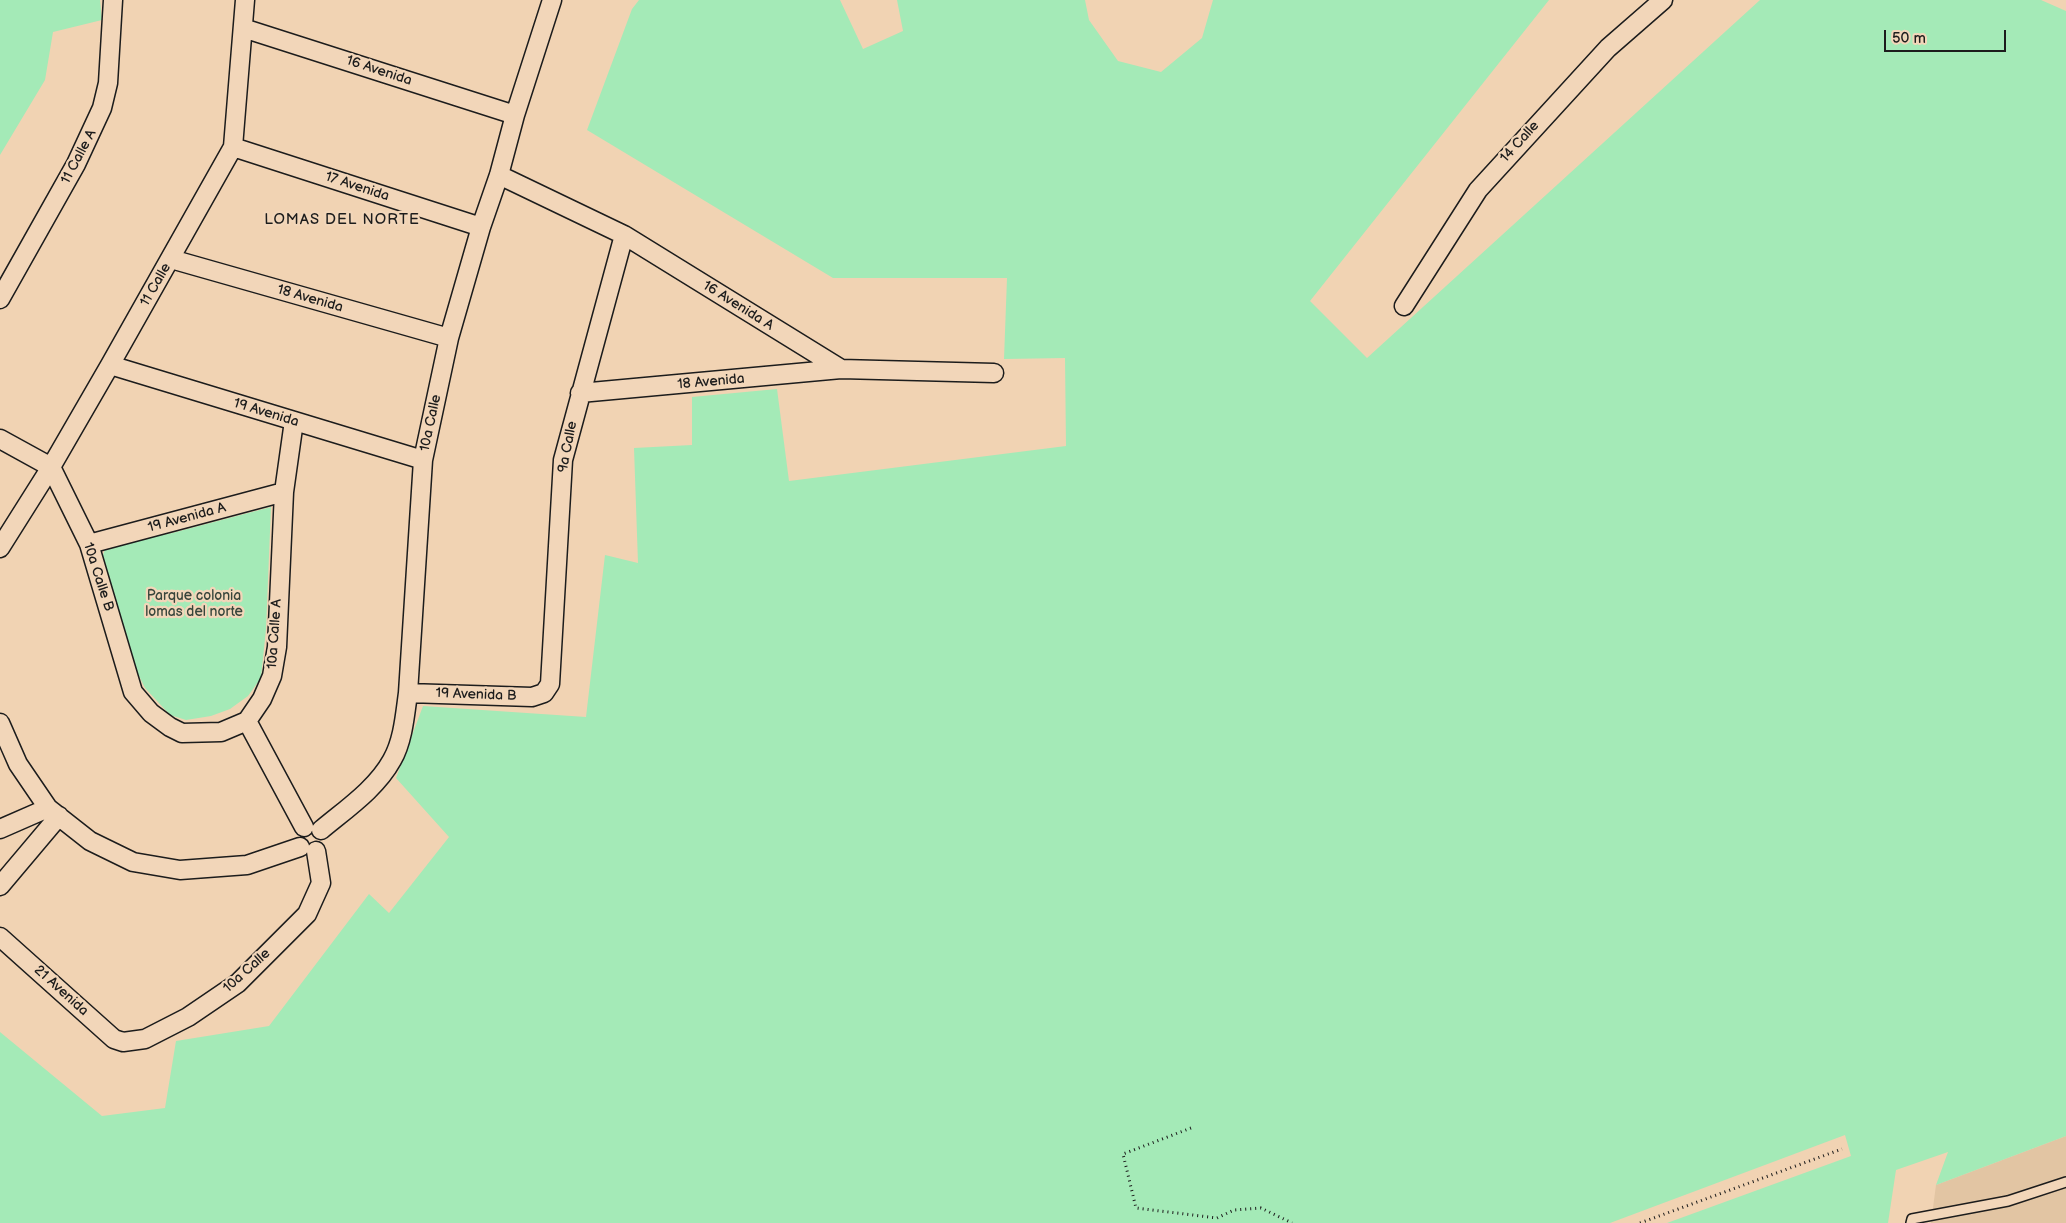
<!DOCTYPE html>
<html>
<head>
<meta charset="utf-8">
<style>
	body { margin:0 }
	#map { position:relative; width:2066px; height:1223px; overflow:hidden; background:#f1d3b3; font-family:"Balsamiq Sans",sans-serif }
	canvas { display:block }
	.scale { position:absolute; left:1884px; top:30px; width:122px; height:22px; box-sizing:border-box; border:2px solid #1c1c1c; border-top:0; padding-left:6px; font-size:15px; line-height:18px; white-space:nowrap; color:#1c1c1c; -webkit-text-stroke:4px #f2d6b9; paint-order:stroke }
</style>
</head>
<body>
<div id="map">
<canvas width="2066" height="1223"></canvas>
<div class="scale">50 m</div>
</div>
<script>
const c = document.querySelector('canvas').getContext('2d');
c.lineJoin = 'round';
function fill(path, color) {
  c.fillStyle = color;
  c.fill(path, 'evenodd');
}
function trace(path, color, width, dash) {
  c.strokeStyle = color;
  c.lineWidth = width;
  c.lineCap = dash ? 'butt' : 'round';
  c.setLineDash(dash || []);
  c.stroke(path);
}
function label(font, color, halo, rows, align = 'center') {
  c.font = font + ' "Balsamiq Sans",sans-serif';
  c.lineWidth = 4.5;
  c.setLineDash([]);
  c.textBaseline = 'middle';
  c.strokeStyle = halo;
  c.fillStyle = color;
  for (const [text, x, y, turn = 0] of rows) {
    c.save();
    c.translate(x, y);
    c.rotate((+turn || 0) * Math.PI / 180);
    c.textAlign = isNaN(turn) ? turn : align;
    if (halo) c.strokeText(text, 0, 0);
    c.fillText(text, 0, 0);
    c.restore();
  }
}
const built = new Path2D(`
	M2066 1136V1223H1931L1936 1185Z`);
const green = new Path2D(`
	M0 0H100L102 20 53 32 45 80 0 155Z
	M639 0H840L863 49 903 31 897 0H1085L1089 20 1118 61 1161 72 1202 38 1213 0H1549L1310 301 1367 358 1760 0H2041L2066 11V1136L1936 1185 1948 1152 1896 1170 1888 1223H1667L1851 1156 1845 1135 1610 1223H0V1032L102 1116 165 1108 176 1041 269 1026 369 894 389 913 449 837 396 778 423 706 586 717 605 555 638 563 634 448 692 445V397L777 389 789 481 1066 446 1065 358 1004 359 1007 278H833L587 130 632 9Z
	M271 507 266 629 261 678 248 696 230 709 211 716 186 720 170 715 145 688 133 664 110 581 102 558 106 546 172 533Z`);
const path = new Path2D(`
	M1191 1128 1123 1154 1136 1208 1217 1218 1234 1210 1261 1208 1292 1223
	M1640 1223 1842 1149`);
const lane = new Path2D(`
	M1911 1223 1912 1219 2008 1201 2066 1182`);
const street = new Path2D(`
	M243 28 515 115
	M233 147 481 227
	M499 175 624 235 841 369 994 373
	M171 259 449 338
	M0 299 76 164 102 108 108 83 113 0
	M1404 306 1478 190 1608 48 1663 0
	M110 365 423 460
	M580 393 841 369
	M0 439 51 467 89 544 133 692 151 713 170 727 182 733 221 732 247 721
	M89 544 284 492
	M0 548 51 467 110 365 233 147 245 0
	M408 693 532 697 544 693 550 684 563 460 624 235
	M247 721 262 699 272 676 277 647 284 492 294 421
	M247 721 304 827
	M0 723 18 764 48 808 90 841 133 862 180 870 247 865 300 847
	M0 829 48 808
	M321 830C346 809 376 789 392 760 403 741 405 715 408 693L423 460 449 338 481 227 499 175 515 115 552 0
	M0 886 59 816
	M0 937 114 1039 123 1042 145 1039 188 1017 238 983 307 914 321 883 316 851`);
const streetNames = [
	["16 Avenida",379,71,18],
	["14 Calle",1520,142,-48],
	["11 Calle A",79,157,-62],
	["17 Avenida",357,187,18],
	["11 Calle",156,285,-60],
	["18 Avenida",310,299,16],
	["16 Avenida A",738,306,32],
	["18 Avenida",711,382,-5],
	["19 Avenida",266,413,17],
	["10a Calle",431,423,-78],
	["9a Calle",568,447,-79],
	["19 Avenida A",187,518,-15],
	["10a Calle B",98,577,72],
	["10a Calle A",275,634,-86],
	["19 Avenida B",476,695,2],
	["10a Calle",247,971,-42],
	["21 Avenida",61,991,42]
];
const parkNames = [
	["Parque colonia",194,596],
	["lomas del norte",194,612]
];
const neighbourhoodNames = [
	["LOMAS DEL NORTE",342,220]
];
fill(built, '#e2c5a3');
fill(green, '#a4eab7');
trace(lane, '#1c1c1c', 12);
trace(street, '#1c1c1c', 21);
trace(path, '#1c1c1c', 3, [1, 4]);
trace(lane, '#f2d6b9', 9);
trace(street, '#f2d6b9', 18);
label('14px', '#1c1c1c', '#f2d6b9', streetNames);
label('14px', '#37453b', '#f2d6b9', parkNames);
c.letterSpacing = '1px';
label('15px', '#1c1c1c', '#f2d6b9', neighbourhoodNames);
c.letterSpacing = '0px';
</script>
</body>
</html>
